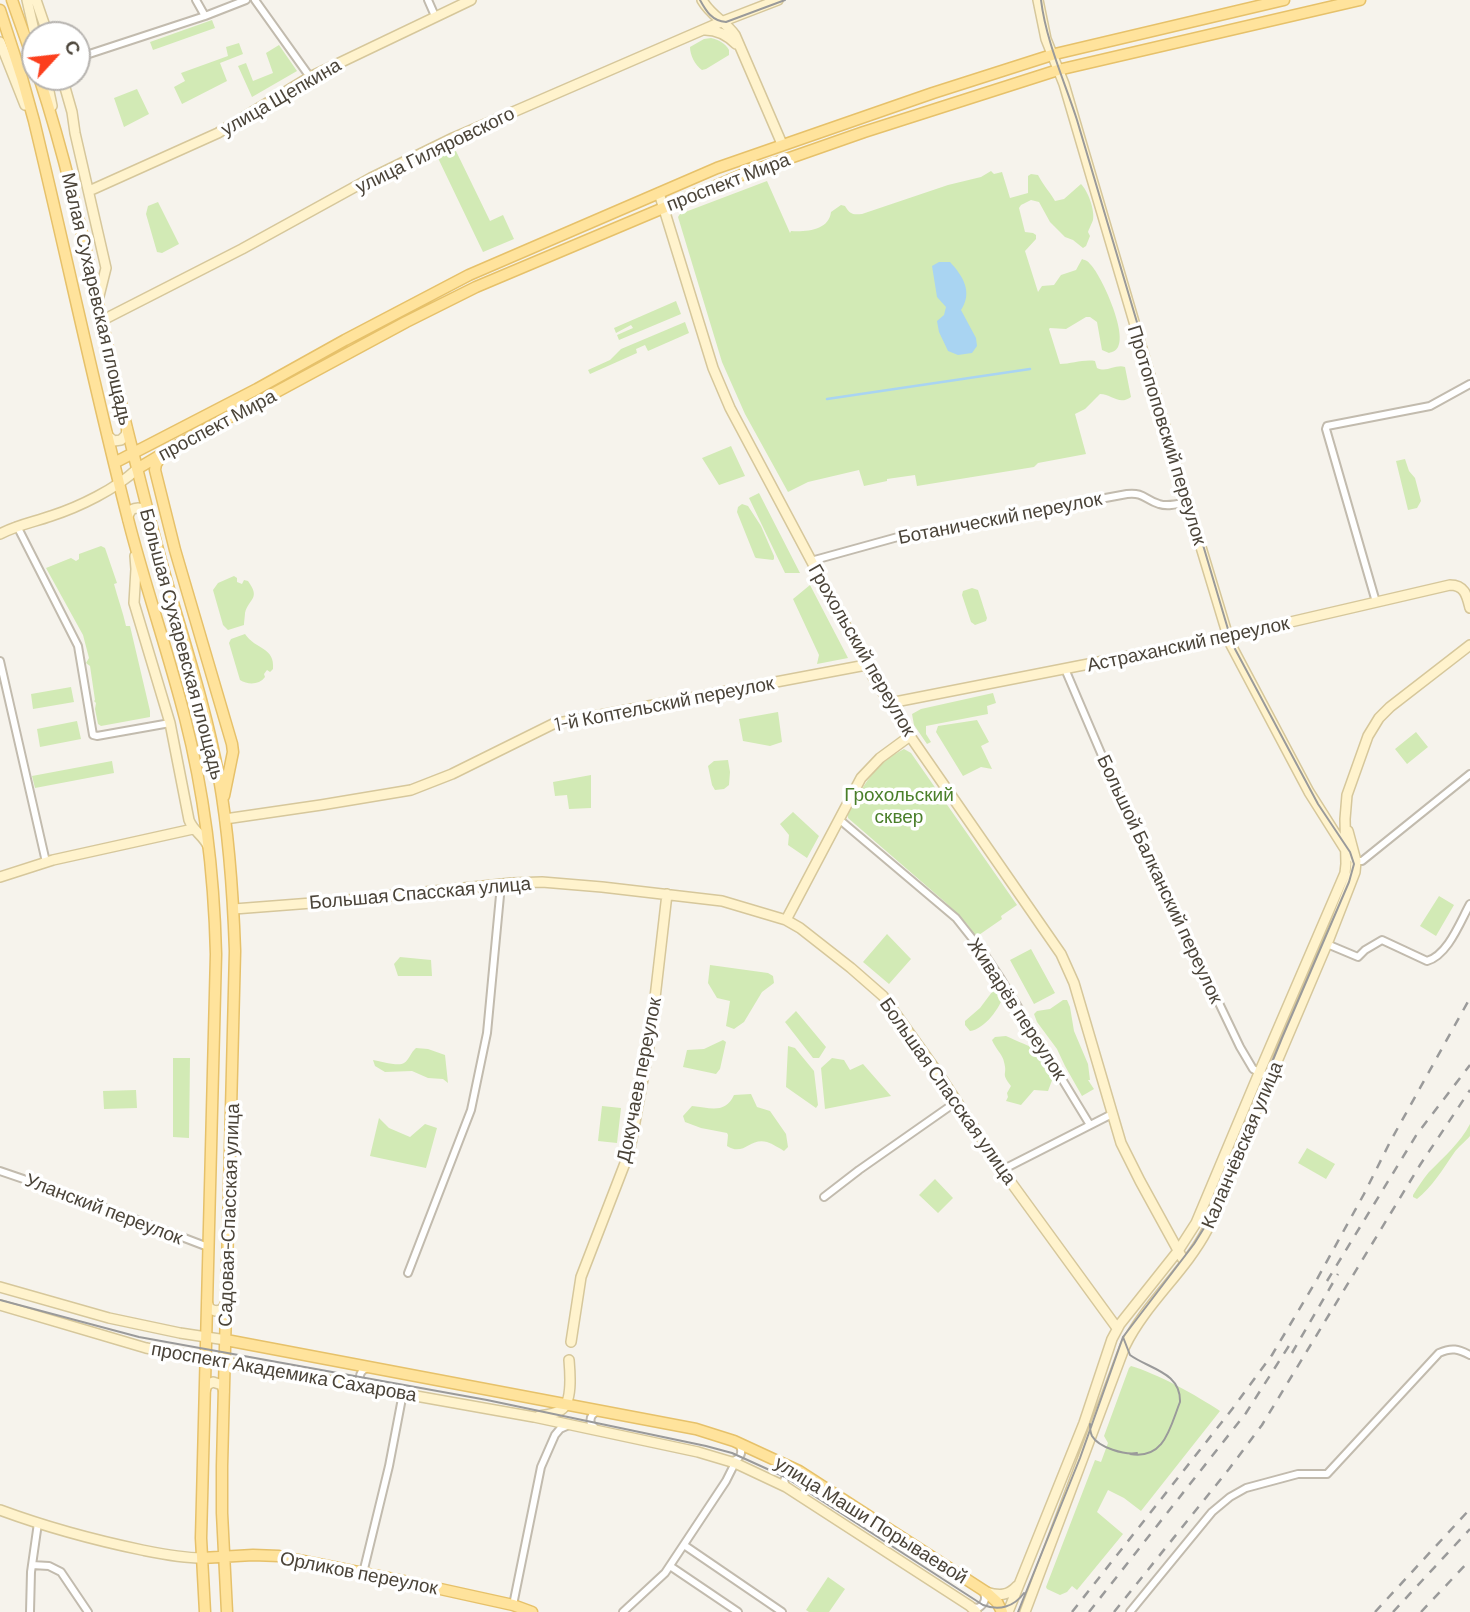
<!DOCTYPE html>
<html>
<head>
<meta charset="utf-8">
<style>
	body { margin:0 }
	#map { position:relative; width:1470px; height:1612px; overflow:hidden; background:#f6f3ec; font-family:Barlow,sans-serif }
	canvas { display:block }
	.north { position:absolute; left:21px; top:21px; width:70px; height:70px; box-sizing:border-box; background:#fff; border:2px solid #b7b4b0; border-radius:50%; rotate:63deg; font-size:19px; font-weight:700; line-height:28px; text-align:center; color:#4b4439 }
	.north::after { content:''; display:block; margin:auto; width:24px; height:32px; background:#fc3f1d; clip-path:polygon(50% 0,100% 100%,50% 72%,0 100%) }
</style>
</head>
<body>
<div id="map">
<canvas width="1470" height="1612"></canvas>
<div class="north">С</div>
</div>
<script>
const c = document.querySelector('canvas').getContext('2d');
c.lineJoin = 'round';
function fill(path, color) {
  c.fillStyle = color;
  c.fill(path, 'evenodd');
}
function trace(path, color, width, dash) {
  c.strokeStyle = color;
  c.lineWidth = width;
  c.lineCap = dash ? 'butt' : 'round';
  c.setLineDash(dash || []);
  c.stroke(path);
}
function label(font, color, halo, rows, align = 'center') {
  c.font = font + ' Barlow,sans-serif';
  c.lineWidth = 7;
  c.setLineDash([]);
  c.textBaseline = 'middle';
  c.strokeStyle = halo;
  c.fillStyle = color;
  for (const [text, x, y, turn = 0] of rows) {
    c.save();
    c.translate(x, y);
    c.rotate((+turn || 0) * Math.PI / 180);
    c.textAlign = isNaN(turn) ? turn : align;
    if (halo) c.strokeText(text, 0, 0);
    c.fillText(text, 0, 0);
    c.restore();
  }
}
const green = new Path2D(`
	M212 20 215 28 153 50 150 42Z
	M711 38C719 40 725 43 729 50V55L706 69 702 70C695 65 690 55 690 47L704 39Z
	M239 43 243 54 220 63 227 81 182 104 174 87 185 81 181 73 228 56 226 47Z
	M279 45 297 71 252 97 238 66 246 63 253 81 273 73 266 53Z
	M137 89 149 114 124 127 114 98Z
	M455 149 490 221 503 215 514 239 483 252 437 156Z
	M991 171 994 174 1002 172 1010 198 1028 193V176L1031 174 1038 175C1043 185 1050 192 1055 201L1064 199 1081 184C1088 191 1095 210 1093 220 1092 223 1089 229 1088 232L1090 236 1086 246 1083 248 1073 240 1065 237 1050 222 1039 202 1031 200 1021 205 1019 208 1025 232 1033 233 1036 235V239L1025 251 1038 292 1042 286 1054 285 1061 275 1076 270 1082 259C1087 261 1087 260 1091 265 1102 277 1127 332 1118 347 1116 351 1112 352 1109 353L1102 350 1097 322 1090 317H1086L1066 329 1050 328 1049 329 1060 364C1071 364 1084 359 1095 361L1097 368C1107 373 1115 364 1125 367L1131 397C1119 406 1112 394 1100 394L1085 409 1075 414 1086 454 1038 463 1034 467 917 486 915 475 887 479V481L864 486 859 470 808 482 788 492 745 414 722 362 678 217 680 214 767 181 790 233 791 231C807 232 829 230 831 212L841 205 845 206C850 214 852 215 862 214L948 185 981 177Z
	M158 202 179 244 162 253 157 252 146 214 148 206Z
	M676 301 681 314 619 340 617 335 633 328 631 325 616 333 614 328Z
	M685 322 689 333 648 351 645 345 636 349 637 353 590 374 588 370 610 360 621 349Z
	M731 446 745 476 719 485 702 458Z
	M1405 459 1409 471 1415 478 1421 501 1417 508 1408 510 1396 461Z
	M759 493 800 573H785L749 498Z
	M742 504 748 506 761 526 774 556V559L773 560 756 558 755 557 737 512 738 507Z
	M101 546 105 548 117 583 114 584C118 599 123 612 126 626H130L150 711V717L101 726 98 724 95 709 96 703 94 701 95 700 90 666 86 663 89 658 83 635 46 568 71 558 76 561 79 559V554Z
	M234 576 237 578V582L242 584 244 580 248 581C261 599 249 598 245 613 245 615 244 623 244 625L228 630 223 625 213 590 218 583Z
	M810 585 848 658 817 664 819 655 793 599Z
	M972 588 978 590 987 618 986 621 975 625 971 622 962 595 963 591Z
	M245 634C256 650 275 647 273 669L270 672 267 670 264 674 265 677C259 685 248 685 240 680L229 643 231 639Z
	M71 687 74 702 33 709 31 694Z
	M993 693 996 703 987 706 988 714 926 726V734L931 742 927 744 914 725 912 714 921 709Z
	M778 712 782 742 770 746 743 741 739 719Z
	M977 720 989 742 981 746 992 769 981 767 963 776 936 732 938 726Z
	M77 721 81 739 40 747 37 729Z
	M1416 732 1428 747 1407 764 1395 749Z
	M904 749 911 753 1017 905 1001 916 1002 919 976 937 967 924 945 902 848 818V814C863 786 874 764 904 749Z
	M728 760 730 772 729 785 724 789 715 790 712 785 708 766 714 761Z
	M112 761 114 773 35 788 32 776Z
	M591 775V808L569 809 567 795 555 796 553 782Z
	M793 812 819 836 807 858 788 845 789 835 780 824Z
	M1439 896 1454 905 1436 936 1420 926Z
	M887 934 911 959 889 984 863 962Z
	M1031 949 1055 993 1034 1004 1010 960Z
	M400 957 431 960 432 976H398L394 964Z
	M710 965 768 973 773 976 774 983 762 992 744 1022 734 1029 726 1026 730 1001 717 998 708 983Z
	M995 988H999L1004 994C1000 1008 985 1029 970 1031L965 1025V1021L980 1008Z
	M1063 1000H1067L1070 1007 1074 1031 1088 1064 1090 1080H1088L1094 1089 1082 1096 1065 1066 1057 1049 1037 1022 1034 1014 1037 1011 1050 1009Z
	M796 1011 826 1047 819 1058H813L785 1022Z
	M1006 1036C1031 1048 1043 1047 1054 1075L1048 1091 1034 1090 1021 1105 1006 1101 1008 1097 1007 1093 1011 1086C1000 1072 1008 1076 1004 1062 1003 1055 995 1048 992 1040L995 1037Z
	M723 1040 726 1042 720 1069 716 1074 683 1067 687 1050 704 1049Z
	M788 1046 795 1048 814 1071 818 1105 816 1108 786 1087Z
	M416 1048 428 1049 445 1055 448 1083 443 1079 428 1078 412 1071 385 1072 375 1066 373 1060C380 1061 399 1067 404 1063 409 1060 411 1052 416 1048Z
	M173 1058H190L189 1138 173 1137Z
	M832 1058 844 1060 850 1070 863 1064 891 1096 825 1109 821 1068Z
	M136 1090 137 1108 104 1109 103 1091Z
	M751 1094 757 1107 770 1111 786 1134 788 1147 784 1151C779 1148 773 1144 767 1142 750 1137 744 1157 727 1146L728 1135 727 1133 701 1128 685 1122 683 1116 692 1106C711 1108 725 1114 734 1095Z
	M602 1106 621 1108 617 1143 598 1141Z
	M379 1118 389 1128 410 1137 425 1124 437 1128 426 1168 370 1156Z
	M1470 1124V1136C1465 1142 1458 1147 1454 1153 1443 1169 1432 1187 1417 1199L1413 1197V1195C1418 1187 1423 1179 1429 1172 1444 1157 1460 1143 1470 1124Z
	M1307 1148 1335 1164 1326 1179 1298 1163Z
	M935 1179 953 1198 938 1213 919 1195Z
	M1131 1366C1156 1373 1198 1396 1220 1411L1141 1511 1124 1498 1108 1490 1097 1512 1123 1534 1077 1590 1072 1586 1067 1592 1060 1595 1047 1589 1046 1587 1095 1460 1101 1462 1108 1443 1104 1436 1129 1368Z
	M828 1577 845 1589 829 1612H809L806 1610Z`);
const water = new Path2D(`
	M939 262H950C963 276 973 292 961 310L976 338 977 346 972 353 958 355 948 351 939 332 937 321 944 315 946 307 937 297 932 266Z`);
const stream = new Path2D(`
	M827 399 1030 369`);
const street = new Path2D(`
	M196 0 205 16
	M255 0 310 77
	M428 0 435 16
	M77 58 205 16 246 0
	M17 526 78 646 93 735 97 736 170 723
	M811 561 905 535 1127 494C1144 492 1145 500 1159 504 1168 507 1178 504 1187 502
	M1376 602 1326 429 1327 426 1430 406 1470 384
	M0 661 46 862
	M1065 669 1115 786 1240 1047 1253 1069 1270 1078
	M840 820 956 918 983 952 1001 979 1090 1125
	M1353 859 1356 861H1362L1470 774
	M1327 944 1358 957 1365 950 1382 940 1427 961C1448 955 1460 922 1470 904
	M1002 1170 1112 1114
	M0 1171 82 1199 208 1247
	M824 1197 859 1170 956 1102
	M408 1273 471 1110 487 1033 501 885
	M365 1386 360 1380C359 1374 362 1369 368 1368
	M597 1430 591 1424C589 1417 593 1412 600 1411
	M731 1461C740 1460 744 1453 739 1444
	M786 1486 784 1481 786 1475 791 1472 798 1471
	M684 1545 782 1612
	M32 1565 49 1566 61 1572 88 1612
	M670 1566 738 1612
	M363 1573 389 1466 403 1393
	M513 1605 541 1467 555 1435 560 1429 569 1425
	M971 1607 978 1608C985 1604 987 1598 983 1591
	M30 1612 31 1572 38 1523
	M623 1612 665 1573 726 1481 735 1463
	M1130 1612 1212 1512 1230 1497 1246 1488 1298 1474H1327L1439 1353C1452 1347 1458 1349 1470 1355`);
const secondary = new Path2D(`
	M27 0 35 35
	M36 0 48 35
	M702 0C711 16 725 21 735 35L782 144
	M1038 0 1046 39 1064 84 1175 461 1230 643 1309 792 1345 849
	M705 30C718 30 727 35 736 44
	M0 42 25 105
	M46 77 52 106
	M62 77 72 112 75 133 106 268 98 300
	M89 191 218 133 310 77 471 0
	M659 193 713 368 730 408 872 675 910 736 1061 954 1074 983 1121 1143 1140 1181 1185 1263
	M101 321 242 249 371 178 453 138 721 22 778 0
	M107 433 108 436 114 441 121 440 126 435 127 428
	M128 520V516L131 510C138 506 145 508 148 515
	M0 534C17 525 34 522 51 516 79 507 116 489 137 469
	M135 556 136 569 134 603 170 723 189 820C193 831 203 835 208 846
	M890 703 1226 637 1450 585C1465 585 1467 596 1470 608
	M225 819 321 805 411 790 452 774 553 724 866 665
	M0 877 53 860 193 829
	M234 909 338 901 512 883 542 882 602 887 722 901 786 920 800 928 851 968 883 996 938 1073 1002 1170 1117 1328
	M786 920 861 778 880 758 910 736
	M0 1287 109 1318 180 1333 226 1340
	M207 1301 209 1308 215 1311 221 1310 227 1303
	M0 1305 146 1348 534 1417 698 1452 735 1463 786 1487 970 1606 976 1612
	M571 1342 581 1277 627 1158 631 1144 650 1041 667 894
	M205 1391 207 1385 213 1382 222 1385 224 1392
	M539 1416C546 1415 555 1414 561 1410 573 1402 570 1372 569 1360
	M0 1510C46 1527 94 1540 142 1550 162 1554 181 1558 202 1558
	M986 1592C999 1596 1008 1596 1017 1586
	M1008 1612 1084 1423 1112 1339 1120 1324 1178 1251 1196 1223 1259 1073 1339 887 1345 873 1346 864 1345 819 1347 795 1368 736 1379 718 1390 707 1470 645
	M1025 1612 1125 1346C1146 1303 1185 1272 1207 1230L1270 1078 1327 944 1355 872 1356 861 1348 831`);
const primary = new Path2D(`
	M12 0 35 65
	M0 10 22 78 34 121C66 253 94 387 128 519 145 586 168 651 185 718 205 796 214 873 216 954L202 1500 201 1538 205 1612
	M39 77C80 201 101 330 134 456 145 500 156 545 169 589 187 651 207 713 219 778 229 835 233 893 235 951L222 1466V1513L227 1612
	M161 457 156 464 155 470 175 550 232 744 233 752 224 796
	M114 463 257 389 345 340 469 275 717 168 933 93 1055 54 1284 0
	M137 469 167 451 406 322 476 287 744 174 864 132 1058 70 1360 0
	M226 1340 696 1429 734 1441 799 1471 986 1592 997 1602 1002 1612
	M202 1558 253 1555 279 1556 404 1581 513 1605 532 1612`);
const tram = new Path2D(`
	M700 0C706 11 712 21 726 22L785 0
	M0 1300 139 1337 487 1400 706 1446 732 1453 785 1477 983 1605C999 1611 1014 1607 1024 1593
	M1123 1337 1130 1355C1149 1369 1181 1372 1180 1402 1170 1427 1165 1460 1130 1454
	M1090 1424C1090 1429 1090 1432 1092 1436 1099 1448 1125 1455 1137 1453
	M1018 1612 1080 1458 1123 1337 1194 1244 1204 1228 1282 1038 1349 882 1354 864 1350 852 1318 804 1235 649 1230 636 1077 120C1064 80 1046 41 1041 0`);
const rail = new Path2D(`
	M1327 1281 1417 1134 1470 1065
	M1292 1353 1338 1274
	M1072 1612 1233 1408 1272 1355 1316 1281 1364 1194 1390 1142 1470 998
	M1089 1612 1246 1413 1292 1341
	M1114 1612 1229 1469 1262 1425 1420 1165 1470 1090
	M1375 1612 1470 1509
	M1393 1612 1470 1529
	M1421 1612 1470 1560`);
const streetNames = [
	["улица Щепкина",281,97,-30],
	["улица Гиляровского",435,150,-26],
	["проспект Мира",728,182,-21],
	["Малая Сухаревская площадь",97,299,77],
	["проспект Мира",217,425,-28],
	["Протопоповский переулок",1167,435,73],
	["Ботанический переулок",1000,518,-11],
	["Большая Сухаревская площадь",182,644,75],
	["Астраханский переулок",1188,644,-12],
	["Грохольский переулок",862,650,60],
	["1-й Коптельский переулок",664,704,-11],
	["Большой Балканский переулок",1160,879,65],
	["Большая Спасская улица",420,893,-5],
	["Живарёв переулок",1017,1009,57],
	["Докучаев переулок",639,1080,-79],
	["Большая Спасская улица",948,1091,55],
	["Каланчёвская улица",1242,1145,-67],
	["Уланский переулок",104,1209,21],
	["Садовая-Спасская улица",229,1215,-88],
	["проспект Академика Сахарова",284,1372,10],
	["улица Маши Порываевой",871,1520,32],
	["Орликов переулок",359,1573,11]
];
const parkNames = [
	["Грохольский",899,795],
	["сквер",899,817]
];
fill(green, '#d2eab5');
fill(water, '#a9d4f2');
trace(stream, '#a9d4f2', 2.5);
trace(street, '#c2bbae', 10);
trace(secondary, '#d6c79b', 12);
trace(primary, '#e6c16a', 13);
trace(street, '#fff', 6);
trace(secondary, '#fff3cd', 9);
trace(primary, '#ffe39c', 10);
trace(tram, '#9a9a9a', 2);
trace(rail, '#9a9a9a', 2.5, [9, 9]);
label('19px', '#4b4439', '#fff', streetNames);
label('19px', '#4a7f2a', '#fff', parkNames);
</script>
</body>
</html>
